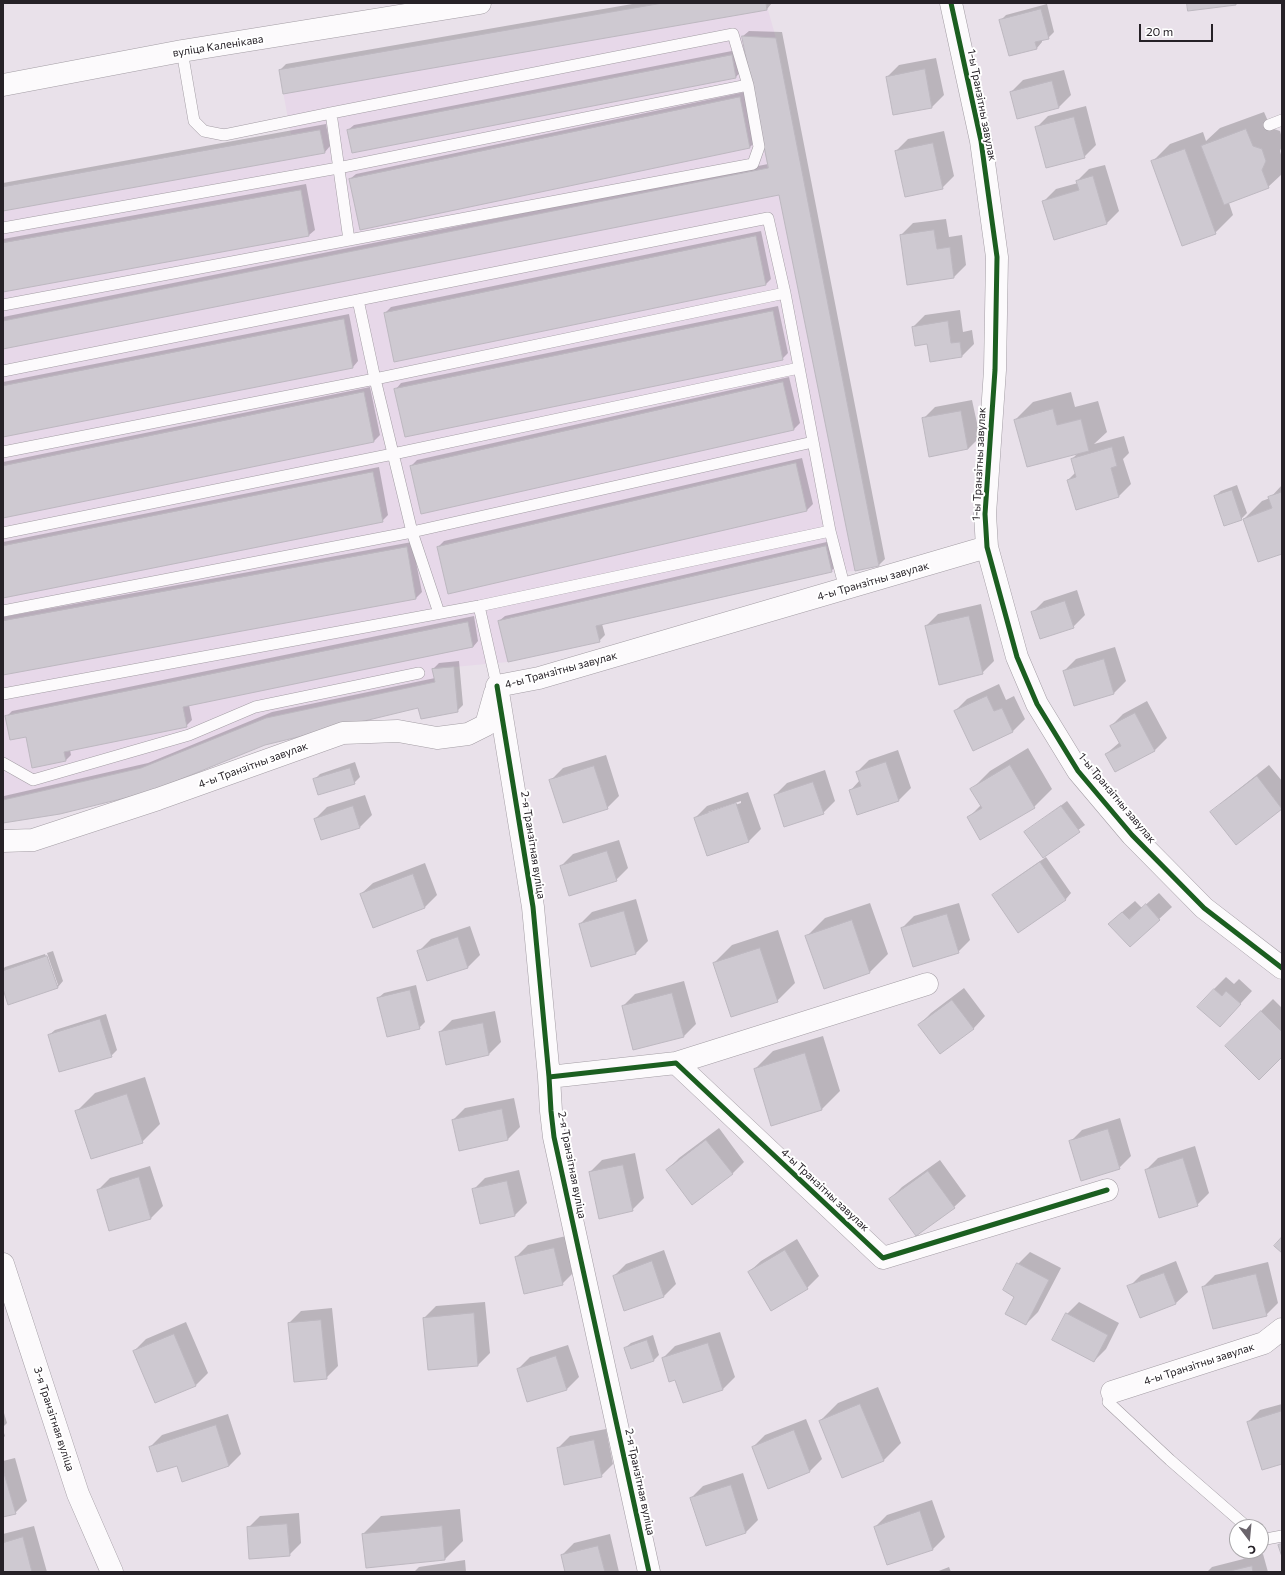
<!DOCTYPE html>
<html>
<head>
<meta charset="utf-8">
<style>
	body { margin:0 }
	#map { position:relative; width:1285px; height:1575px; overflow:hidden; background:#e9e1ea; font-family:Commissioner,sans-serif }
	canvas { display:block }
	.frame { position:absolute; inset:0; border:4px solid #262127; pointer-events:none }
	.north { position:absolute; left:1229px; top:1519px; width:40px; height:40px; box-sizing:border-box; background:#fff; border:1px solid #a8a6a9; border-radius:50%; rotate:164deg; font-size:11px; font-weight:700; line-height:16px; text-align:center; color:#262127 }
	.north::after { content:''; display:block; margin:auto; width:14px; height:18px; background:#6a646b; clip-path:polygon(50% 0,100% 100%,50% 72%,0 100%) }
	.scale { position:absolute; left:1139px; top:24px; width:74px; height:18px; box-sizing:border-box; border:2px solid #262127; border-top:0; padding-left:5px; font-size:12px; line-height:14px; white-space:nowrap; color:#262127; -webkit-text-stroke:3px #fff; paint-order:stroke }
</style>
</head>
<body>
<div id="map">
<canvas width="1285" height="1575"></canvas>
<div class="frame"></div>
<div class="north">С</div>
<div class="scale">20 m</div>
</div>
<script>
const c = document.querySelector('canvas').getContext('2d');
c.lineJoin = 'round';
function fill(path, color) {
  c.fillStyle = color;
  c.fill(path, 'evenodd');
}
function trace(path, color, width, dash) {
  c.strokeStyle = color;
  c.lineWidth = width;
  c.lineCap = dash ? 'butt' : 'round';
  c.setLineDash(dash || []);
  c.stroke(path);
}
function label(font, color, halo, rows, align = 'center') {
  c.font = font + ' Commissioner,sans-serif';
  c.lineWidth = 4;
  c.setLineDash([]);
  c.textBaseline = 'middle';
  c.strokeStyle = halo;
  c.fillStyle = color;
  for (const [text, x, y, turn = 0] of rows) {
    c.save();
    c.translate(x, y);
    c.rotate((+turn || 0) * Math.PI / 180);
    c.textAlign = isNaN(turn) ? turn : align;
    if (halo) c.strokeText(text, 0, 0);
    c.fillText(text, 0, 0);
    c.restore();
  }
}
const built = new Path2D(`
	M663 3H766L776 38 879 566 855 571 832 572 596 626 600 642 508 662 454 667 458 712 421 719 417 708 265 745 149 792 3 823V187L291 135 279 70Z`);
const shadow = new Path2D(`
	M638 3H772L767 9 280 70 286 64Z
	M1047 4 1054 32 1048 38 1042 40V42L1037 48 1000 21 1006 15Z
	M749 31 782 32 885 559 879 565 780 194 3 348V317L768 164 743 36Z
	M737 50 741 71 736 77 348 130 354 125Z
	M936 58 944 95 932 107 887 77 899 65Z
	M1064 70 1071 95 1059 107 1017 117 1011 92 1023 80Z
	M745 92 756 141 750 147 361 229 350 179 356 174Z
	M1086 106 1096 145 1084 157 1036 128 1048 116Z
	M1264 112 1271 128 1280 131 1282 138V146L1280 151 1282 158V174L1268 187 1229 203 1233 215 1215 233 1152 162 1170 144 1203 132 1206 141 1220 128Z
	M326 124 330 146 325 152 3 210V183Z
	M944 131 954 176 942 188 896 151 908 139Z
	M1105 165 1119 211 1107 223 1044 201 1056 189 1078 183 1077 181 1089 169Z
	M306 184 315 230 309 235 3 291V239Z
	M946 219 949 237 962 235 966 265 954 277 901 235 913 223Z
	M761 231 771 279 766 284 385 313 391 307Z
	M778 306 788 353 782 359 396 389 401 383Z
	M960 310 963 332 972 330 974 344 962 356 931 361 928 343 913 327 925 315Z
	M349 314 358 361 353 367 3 436V382Z
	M789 377 800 423 794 429 422 513 411 466 417 460Z
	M370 387 380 435 374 441 3 517V462Z
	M1071 392 1075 407 1098 401 1107 432 1094 444 1124 436 1129 453 1123 459 1131 484 1119 496 1068 480 1076 472 1072 459 1079 452 1015 420 1033 402Z
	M972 400 980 437 968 449 923 419 935 407Z
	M802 458 813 504 807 510 449 593 438 547 444 541Z
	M379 467 388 515 382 521 3 597V542Z
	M1237 485 1247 513 1241 519 1215 496 1221 491Z
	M1282 485V553L1244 519 1262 501 1270 498Z
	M831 541 837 565 831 571 602 624 605 635 599 641 499 621 505 616Z
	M412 542 422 592 416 598 3 674V617Z
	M1077 590 1085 615 1073 627 1032 613 1044 601Z
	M981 604 994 661 982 673 926 626 938 614Z
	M474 616 478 641 473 647 189 705 192 720 186 726 70 750 71 755 66 760 27 736 6 717 12 711Z
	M1115 647 1126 681 1114 693 1075 705 1064 671 1076 659Z
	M459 661 463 705 457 711 418 707 264 744 3 822V793L4 796 148 763 272 712 435 678 433 669 439 663Z
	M999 684 1006 700 1014 696 1025 719 1013 731 973 750 955 711 967 699Z
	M1147 701 1167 738 1155 750 1115 771 1106 754 1120 742 1111 726 1123 714Z
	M1028 748 1052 789 1034 807 968 818 981 805 972 789 990 771Z
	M898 750 911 788 899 800 858 813 850 791 860 780 857 772 869 760Z
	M606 755 619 796 607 808 551 780 563 768Z
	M355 762 360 777 354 783 314 780 320 774Z
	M1269 765 1282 781V808L1236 843 1212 813 1224 801Z
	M825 770 835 801 823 813 775 795 787 783Z
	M748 792 761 829 749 841 708 855 695 818 707 806ZM741 801V803L708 814V812Z
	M365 795 372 815 360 827 315 819 327 807Z
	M1067 801 1085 825 1043 856 1026 832Z
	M619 840 628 868 616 880 561 866 573 854Z
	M1046 857 1071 893 1066 899 1019 931 994 895 999 890Z
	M425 863 437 895 425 907 373 927 361 894 373 883Z
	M1159 893 1172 907 1130 946 1122 912 1135 901 1142 908Z
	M636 899 648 941 636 953 592 966 580 924 592 912Z
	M870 903 888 954 870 972 824 988 807 936 825 918Z
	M959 903 970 940 958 952 902 928 914 916Z
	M470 926 480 955 468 967 419 951 431 939Z
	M778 930 795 983 777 1001 714 963 732 945Z
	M53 951 63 981 58 987 3 985V969L5 967 45 954 56 985H58L47 953Z
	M1226 977 1234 984 1239 979 1252 991 1220 1026 1214 989Z
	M684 981 696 1024 684 1036 623 1006 635 994Z
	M416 985 425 1022 419 1028 378 998 384 993Z
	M964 988 985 1016 974 1028 940 1053 919 1025 931 1013Z
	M1273 999 1282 1008V1056L1226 1046Z
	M495 1011 501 1042 489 1054 440 1032 452 1020Z
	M106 1014 117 1050 111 1056 49 1035 55 1030Z
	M823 1036 840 1091 822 1109 772 1124 755 1069 773 1051Z
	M145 1077 160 1124 142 1142 77 1111 95 1093Z
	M514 1098 520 1127 508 1139 460 1150 453 1120 465 1108Z
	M1120 1118 1131 1156 1119 1168 1070 1142 1082 1130Z
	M719 1128 744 1162 732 1174 667 1170 679 1158Z
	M1195 1146 1209 1193 1197 1205 1146 1170 1158 1158Z
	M635 1153 644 1198 632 1210 590 1172 602 1160Z
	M940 1160 966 1196 954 1207 890 1199 902 1187Z
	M150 1166 163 1206 151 1218 110 1230 98 1190 110 1178Z
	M519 1170 527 1203 515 1215 473 1190 485 1178Z
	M566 1236 574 1272 562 1284 516 1257 528 1245Z
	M797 1239 819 1276 807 1288 749 1272 761 1261Z
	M664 1250 676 1284 664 1296 625 1309 614 1276 626 1264Z
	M1030 1252 1061 1268 1038 1312 1026 1324 1015 1296 1018 1264Z
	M1176 1261 1188 1292 1176 1303 1129 1287 1141 1275Z
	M1268 1262 1278 1303 1266 1315 1203 1287 1215 1275Z
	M485 1302 490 1353 478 1365 429 1369 424 1318 436 1306Z
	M1079 1302 1119 1323 1106 1349 1094 1361 1067 1314Z
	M332 1308 338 1366 326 1378 289 1323 301 1311Z
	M186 1322 208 1373 196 1385 155 1402 134 1351 146 1339Z
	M720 1332 735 1377 723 1389 683 1402 676 1378 663 1358 675 1346Z
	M653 1335 659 1355 654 1360 625 1348 631 1343Z
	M568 1345 579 1377 567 1389 518 1369 530 1357Z
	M878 1387 901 1443 883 1461 820 1421 838 1403Z
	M1282 1404V1463L1248 1422 1260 1410Z
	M3 1413H4L7 1423 3 1427Z
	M228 1414 241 1454 229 1466 177 1465 150 1447 162 1435Z
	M806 1419 822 1459 810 1471 769 1487 753 1447 765 1435Z
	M606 1429 613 1464 601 1476 558 1448 570 1436Z
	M3 1430 5 1436 3 1438Z
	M15 1458 27 1501 15 1513 3 1516V1461Z
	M743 1473 758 1520 746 1532 707 1545 691 1498 703 1486Z
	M932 1500 945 1537 933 1549 888 1564 875 1527 887 1515Z
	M460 1509 463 1541 445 1559 363 1534 381 1516Z
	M299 1513 301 1543 289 1555 248 1528 260 1516Z
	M34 1526 47 1572H3V1534Z
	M610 1534 619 1572H566L562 1555 574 1543Z
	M1263 1554 1268 1572H1207L1212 1567Z
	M465 1560 466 1572H414L419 1567Z
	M949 1567 951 1572H936Z`);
const building = new Path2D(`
	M663 3H766L767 10 283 94 279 70Z
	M1187 3H1236V5L1188 11Z
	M1041 9 1049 39 1035 42 1037 49 1009 56 999 20Z
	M742 36 776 38 879 566 855 571 779 195 3 349V321L768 168Z
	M732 55 736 78 352 153 347 130Z
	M925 69 932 108 893 115 886 77Z
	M1052 81 1059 108 1017 119 1010 92Z
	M740 97 750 148 360 230 349 179Z
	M1074 117 1085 158 1046 168 1035 127Z
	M1246 129 1253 146 1262 149 1266 161 1262 170 1269 188 1224 205 1201 146Z
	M320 130 325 153 3 211V187Z
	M933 143 943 189 905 197 895 151Z
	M1185 149 1216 234 1182 246 1151 161Z
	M1093 176 1107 224 1054 240 1042 201 1079 190 1076 181Z
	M301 190 309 236 3 292V243Z
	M934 230 937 249 950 247 954 278 907 285 900 235Z
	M756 236 766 285 394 362 384 313Z
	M773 311 783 360 405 437 394 389Z
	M344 319 353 368 3 437V386Z
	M948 321 951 343 960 342 962 357 930 362 927 344 915 346 912 327Z
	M783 382 794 430 421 514 410 466Z
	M364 392 374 442 3 518V466Z
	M1053 409 1057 425 1081 419 1089 451 1027 467 1014 420Z
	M961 411 968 449 929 457 922 418Z
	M1112 447 1117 466 1111 468 1119 497 1076 510 1067 480 1076 477 1071 459Z
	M796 463 807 511 448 594 437 547Z
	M373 472 383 522 3 598V546Z
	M1232 490 1242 520 1224 526 1214 496Z
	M1282 492V554L1258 562 1243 519 1272 508 1268 497Z
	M826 546 832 572 596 626 600 642 508 662 498 621Z
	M407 547 416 599 3 675V621Z
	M1065 601 1074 628 1040 639 1031 612Z
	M969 616 983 674 939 685 925 626Z
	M468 622 473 647 183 707 187 727 64 752 66 761 32 768 26 737 10 740 5 716Z
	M1104 659 1114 694 1074 706 1063 671Z
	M454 667 458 712 421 719 418 708 265 745 149 792 60 814 3 823V800L141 768 266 718 435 682 432 669Z
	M987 696 994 711 1002 708 1013 732 973 751 954 711Z
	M1135 713 1155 751 1115 772 1105 754 1121 746 1110 726Z
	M886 762 899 801 857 815 849 790 861 786 856 772Z
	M1010 765 1035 808 980 840 967 817 982 808 970 789Z
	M594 766 608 809 563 823 549 780Z
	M350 768 355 784 318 795 313 779Z
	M1257 776 1282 809 1236 845 1210 812Z
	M813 782 824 814 784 827 774 795Z
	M736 803 749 842 707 856 694 818Z
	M353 806 360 828 321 840 314 819Z
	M1061 806 1080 832 1043 858 1024 832Z
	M607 851 617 881 569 896 560 866Z
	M1040 862 1066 900 1018 933 992 895Z
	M413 874 425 908 373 928 360 894Z
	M1146 904 1160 920 1130 947 1108 924 1122 912 1129 919Z
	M624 911 636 954 591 967 579 924Z
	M947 914 959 953 913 967 901 928Z
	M852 920 870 973 824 989 805 936Z
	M458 937 468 968 427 981 417 951Z
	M760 948 778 1002 731 1017 713 963Z
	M47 956 58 988 8 1005 3 989V971Z
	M1214 989 1222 996 1226 991 1241 1004 1220 1027 1197 1007Z
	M410 990 420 1029 387 1037 377 998Z
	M672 993 684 1037 633 1050 622 1006Z
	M952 1000 974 1029 940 1054 918 1025Z
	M1261 1011 1282 1032V1057L1259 1080 1225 1046Z
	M100 1019 112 1057 59 1072 48 1035Z
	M483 1023 489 1055 446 1065 439 1032Z
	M805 1053 822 1110 771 1126 754 1069Z
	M127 1094 143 1143 91 1159 75 1111Z
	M502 1109 508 1140 459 1151 452 1120Z
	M1108 1129 1120 1169 1081 1181 1069 1141Z
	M706 1140 733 1174 692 1205 666 1170Z
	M1183 1158 1198 1206 1159 1218 1145 1170Z
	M623 1165 633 1211 599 1219 589 1172Z
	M928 1171 955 1208 916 1236 889 1199Z
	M139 1177 151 1219 109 1231 97 1190Z
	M507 1181 515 1216 480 1224 472 1189Z
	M1282 1237V1253L1274 1246Z
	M554 1248 563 1285 524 1294 515 1257Z
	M785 1250 808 1289 771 1311 748 1272Z
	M652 1261 664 1297 624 1311 613 1276Z
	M1017 1263 1049 1280 1026 1325 1005 1314 1014 1297 1003 1290Z
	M1164 1273 1176 1304 1140 1318 1127 1286Z
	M1256 1274 1267 1316 1213 1329 1202 1287Z
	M474 1313 478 1366 428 1370 423 1318Z
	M1066 1313 1108 1335 1094 1362 1052 1340Z
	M321 1320 327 1379 294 1382 288 1323Z
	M174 1334 196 1386 155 1403 133 1351Z
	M647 1340 654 1361 631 1369 624 1348Z
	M708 1343 723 1390 683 1403 675 1380 669 1382 662 1358Z
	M556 1356 567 1390 527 1402 517 1369Z
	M860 1404 884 1461 842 1478 819 1421Z
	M1282 1411V1464L1262 1470 1247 1422Z
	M216 1425 229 1466 182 1482 177 1466 157 1472 149 1447Z
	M794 1430 810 1472 768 1489 752 1447Z
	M594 1440 602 1477 564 1485 557 1448Z
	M3 1470 16 1514 3 1517Z
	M731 1485 746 1533 706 1546 690 1498Z
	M920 1511 933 1550 887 1565 874 1527Z
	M287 1524 290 1556 249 1559 247 1527Z
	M442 1526 445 1560 366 1568 362 1534Z
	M23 1537 32 1572H3V1543Z
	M1282 1544V1557L1278 1545Z
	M598 1546 605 1572H565L561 1555Z
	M1252 1566 1253 1572H1226Z`);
const service = new Path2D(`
	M182 51 194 121 204 131 224 135 331 113 733 34 748 85 759 147 753 164 349 240 331 113
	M1269 125 1282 120
	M3 228 338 168 748 85
	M358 300 375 379 412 532 439 613
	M3 305 349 240
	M3 371 768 218 785 293 830 531 479 606 3 694
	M3 452 375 379 785 293
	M830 531 845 589
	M3 533 393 454 799 368
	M479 606 497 686
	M3 611 412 532 813 442
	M3 763 33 780 189 735 255 707 419 673
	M1112 1392 1108 1402 1170 1460 1247 1527
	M1261 1540 1282 1536`);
const minor = new Path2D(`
	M951 3 981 141 997 257 995 370 985 514 987 547 1017 657 1037 704 1078 771 1132 835 1204 908 1282 968
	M3 85 182 51 480 3
	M497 686 533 907 549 1077 551 1111 554 1137 649 1572
	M497 686 539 678 987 547
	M3 841 33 840 158 799 343 733 398 731 437 738 468 734 486 725 495 693
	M676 1063 927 984
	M549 1077 676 1063 883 1258 1107 1190
	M3 1264 78 1494 112 1572
	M1112 1392 1264 1343 1282 1329`);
const cycleway = new Path2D(`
	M951 3 981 141 997 257 995 370 985 514 987 547 1017 657 1037 704 1078 771 1132 835 1204 908 1282 968
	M497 686 533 907 549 1077 551 1111 554 1137 649 1572
	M549 1077 676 1063 883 1258 1107 1190`);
const streetNames = [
	["вуліца Каленікава",218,46,-9],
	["1-ы Транзітны завулак",982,105,79],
	["1-ы Транзітны завулак",979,464,-87],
	["4-ы Транзітны завулак",873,581,-16],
	["4-ы Транзітны завулак",561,670,-15],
	["4-ы Транзітны завулак",253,765,-20],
	["1-ы Транзітны завулак",1117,798,50],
	["2-я Транзітная вуліца",533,845,81],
	["2-я Транзітная вуліца",572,1165,79],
	["4-ы Транзітны завулак",825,1190,43],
	["4-ы Транзітны завулак",1199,1364,-18],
	["3-я Транзітная вуліца",54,1419,72],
	["2-я Транзітная вуліца",640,1482,78]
];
fill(built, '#e7d8e9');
fill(shadow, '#0003');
fill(building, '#cec9d1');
trace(building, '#bdb8c0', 1);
trace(service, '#a39da4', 12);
trace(minor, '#a39da4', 23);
trace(service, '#fcfafc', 11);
trace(minor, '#fcfafc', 22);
trace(cycleway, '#1b5e20', 5);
label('11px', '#262127', '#fff', streetNames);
</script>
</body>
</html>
